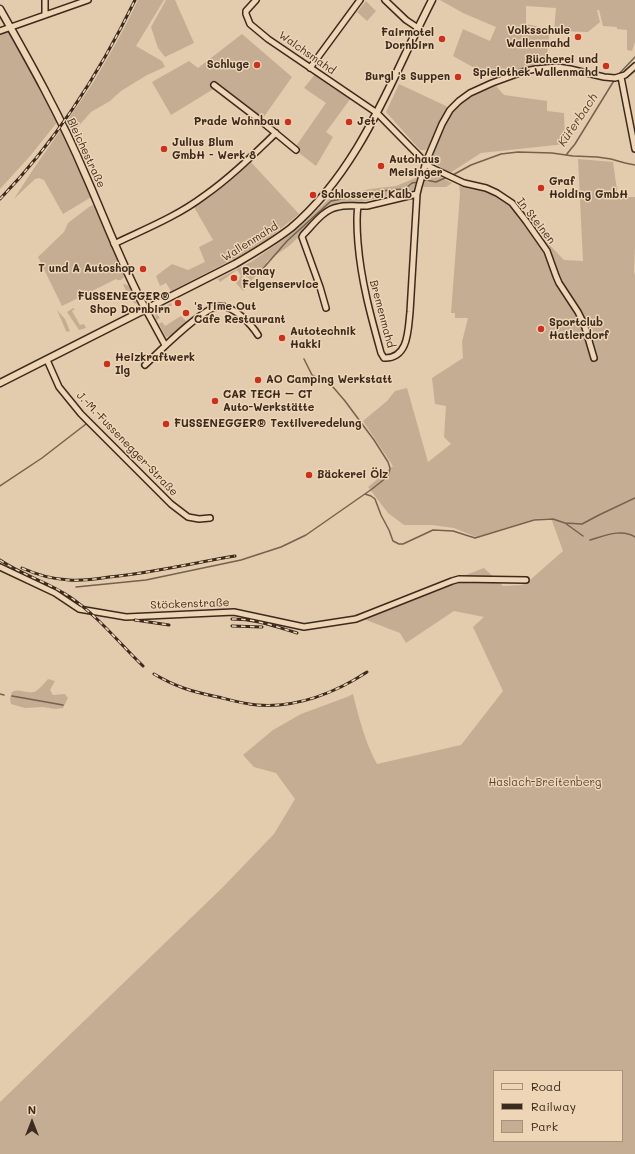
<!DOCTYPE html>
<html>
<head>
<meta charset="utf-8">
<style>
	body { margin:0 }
	#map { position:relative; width:635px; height:1154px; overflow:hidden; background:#e3cbad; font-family:Mali,sans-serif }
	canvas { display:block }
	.legend { position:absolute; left:493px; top:1070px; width:130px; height:72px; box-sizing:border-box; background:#eed5b6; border:1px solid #a69179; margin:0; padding:5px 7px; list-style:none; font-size:12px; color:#3b2a1e }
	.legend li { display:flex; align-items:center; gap:8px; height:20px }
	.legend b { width:20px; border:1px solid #a69179 }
	.north { position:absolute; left:12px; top:1102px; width:40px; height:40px; -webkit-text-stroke:3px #eed5b6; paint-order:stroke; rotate:0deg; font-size:11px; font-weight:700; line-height:16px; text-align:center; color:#3b2a1e }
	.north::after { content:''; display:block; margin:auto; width:14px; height:18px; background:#3b2a1e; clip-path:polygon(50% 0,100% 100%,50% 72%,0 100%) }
</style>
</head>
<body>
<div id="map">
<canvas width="635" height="1154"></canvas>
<ul class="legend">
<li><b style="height:5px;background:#eed5b6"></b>Road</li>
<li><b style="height:5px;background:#3b2a1e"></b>Railway</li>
<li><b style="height:11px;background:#c4ad92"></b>Park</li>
</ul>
<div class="north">N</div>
</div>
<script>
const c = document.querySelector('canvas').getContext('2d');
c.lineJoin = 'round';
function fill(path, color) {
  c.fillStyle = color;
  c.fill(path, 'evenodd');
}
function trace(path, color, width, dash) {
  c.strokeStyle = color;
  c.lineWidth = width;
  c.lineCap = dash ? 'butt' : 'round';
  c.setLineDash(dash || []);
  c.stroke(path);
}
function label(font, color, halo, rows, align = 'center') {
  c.font = font + ' Mali,sans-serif';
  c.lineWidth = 3;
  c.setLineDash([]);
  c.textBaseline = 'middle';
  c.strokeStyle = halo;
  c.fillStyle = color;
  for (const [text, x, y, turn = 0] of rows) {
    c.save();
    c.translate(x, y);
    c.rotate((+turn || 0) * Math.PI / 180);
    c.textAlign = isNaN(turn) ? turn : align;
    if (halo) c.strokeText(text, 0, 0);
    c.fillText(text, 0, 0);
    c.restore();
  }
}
const green = new Path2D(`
	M138 0H164L136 46 162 61 165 67 147 75 121 91 110 101 91 112 68 138 93 196 63 214 44 180 39 178 35 179 14 199C39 159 67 122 93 83 109 56 125 28 138 0Z
	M166 0H175L194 43 165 57 158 48 151 27Z
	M440 0H635V42L632 51 627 50V30L617 29V27L603 26 599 10H597L600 22 588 32 554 31 556 8 526 6V24L550 29 546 63 494 79 453 56 463 29 490 41 496 27 463 13Z
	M366 1 376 11 367 21 357 12Z
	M11 30 58 121 31 155 0 189V33H5Z
	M242 34 292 77 263 118 220 85 171 115 152 82 189 61 198 68Z
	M316 73 351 98 326 132 333 137 316 166 294 149 326 103 304 88Z
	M399 84 446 106 448 110 441 119 431 143 426 150H420L386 112Z
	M496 86 504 95 547 101V111L564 113 565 144 481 153 450 173 434 163 432 157C440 137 447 110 467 99 476 94 487 90 496 86Z
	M578 159 613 162 618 197H635V246L634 272 635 275V1154H0V1102L222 888 274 834 295 799 276 773 254 767 243 755 273 730 301 714 347 697 353 694C359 718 365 742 377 764L461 745 503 691 473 627 484 617 454 611 406 643 400 633 353 615 395 602 484 568 503 586 522 585 530 580 563 551 551 518 534 519 476 537 454 528 432 525H404L388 513 368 487 393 466 363 421 387 401 395 391 407 388 428 462 451 444 444 437 446 406 435 404 432 378 463 358 462 342 468 318H455V313H451L460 194 459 183 487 190 508 202 564 260 583 261ZM494 1071H622V1141H494Z
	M249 160 299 214 268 239 243 254 171 291 166 283 160 286 156 276 172 264 188 270 205 262 199 247 213 240 194 207 214 193Z
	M438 176 452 183 446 187H422L425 177Z
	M418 177 413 191 400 193 357 203 339 204 327 210 289 246 266 262 267 263 251 281 245 275 241 278 248 285 243 291 236 283 240 279 239 278 241 276 237 270 220 282 218 279 251 262 274 246 292 233 330 198 341 196 370 189 396 186Z
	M93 205 96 207 123 273 124 277 121 280H118L116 279 62 306 38 257 64 232 68 223 89 207Z
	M123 284C131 284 134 295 137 302L136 304C129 301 126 291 123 284Z
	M171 303 172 305 157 314 160 318 156 320 155 313Z
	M73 308 75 309 72 311 80 325 84 324 86 328 79 330 67 312Z
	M57 310 65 319 70 331 67 332 66 331Z
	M181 316 187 322 170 336 166 337 159 324 162 322 165 326Z
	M48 679 55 681 50 690 53 695 65 694 68 698 63 708 55 709 43 707 25 708 11 704 10 698 12 692C20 688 26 694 34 692 38 691 45 682 48 679Z`);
const stream = new Path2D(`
	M617 76 635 57
	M566 155 575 144 615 79
	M451 176 471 165 501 154 518 152 552 153 573 156 597 157 611 159 625 163 635 165
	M422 181 426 180 436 182 447 177
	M260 272 287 241 331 201 389 190 405 189 412 183 419 182
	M0 486 42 458 86 424
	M365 494 371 496 375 499 381 515 389 530 393 541 399 544H403L433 530 453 531 475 538 534 520 553 519 565 523 582 524 599 515 635 498
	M565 523 583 536
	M590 540C604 536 622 528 635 537
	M76 587 146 580 241 560 281 547 306 535 372 489 387 477 389 473 390 468 388 462 374 440 345 401 333 387 323 379 316 377 312 375 304 359
	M0 694 4 695
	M12 696 63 705`);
const minor = new Path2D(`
	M45 0V15
	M256 0 246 11V14L250 24 268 39 377 113 430 167 464 183 486 188 497 193 512 203 526 221 547 251 556 276 559 283 578 312 584 324 594 358
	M385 0 406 20 418 28
	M0 31 88 0
	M310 68 360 0
	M621 77 635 149
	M214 85 261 121 296 150
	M417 194 367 206H358C356 218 357 230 358 243 361 281 371 317 381 353L384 358C409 359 408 329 410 312L417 194 419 186 426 162 442 124 450 110 459 101 470 93 492 83 525 71 536 69 557 67 570 69 604 77 615 78 625 75 635 66
	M114 244C145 229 176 217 204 196 230 178 253 155 276 133
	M326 308 320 287 302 237 303 235C313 225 324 209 338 207 345 205 351 206 358 206
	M146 310 165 345
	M47 360 59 387 81 414 171 504 188 517 199 519 210 518
	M145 365C159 352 204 306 220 306 234 306 251 324 258 335
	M0 567 55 593 79 609 126 617 234 612 304 627 356 619 452 581 459 579 526 580`);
const major = new Path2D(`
	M0 9C30 62 61 117 85 174 105 219 122 266 146 310
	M0 383 235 264C254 253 273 242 291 228 345 182 376 117 405 55 414 36 423 18 432 0`);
const rail = new Path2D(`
	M0 199C56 141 100 72 135 0
	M0 560C22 575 48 582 70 597 98 616 119 643 143 666
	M22 568C37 575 53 579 69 580 82 581 96 579 109 577 151 573 193 563 235 556
	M232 619C256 619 274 626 297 633
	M135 620 169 625
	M232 626 262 627
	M154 674C176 687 193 692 218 697 230 700 244 704 257 705 296 708 335 693 367 672`);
const markers = [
	[578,37,4,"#c8321e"],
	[442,39,4,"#c8321e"],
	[257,65,4,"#c8321e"],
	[606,66,4,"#c8321e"],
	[458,77,4,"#c8321e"],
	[288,122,4,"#c8321e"],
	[349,122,4,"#c8321e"],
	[164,149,4,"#c8321e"],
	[381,166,4,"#c8321e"],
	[541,188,4,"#c8321e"],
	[313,195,4,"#c8321e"],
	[143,269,4,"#c8321e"],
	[234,278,4,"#c8321e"],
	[178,303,4,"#c8321e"],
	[186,313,4,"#c8321e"],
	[541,329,4,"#c8321e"],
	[282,338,4,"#c8321e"],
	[107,364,4,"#c8321e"],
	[258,380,4,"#c8321e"],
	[215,401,4,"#c8321e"],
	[166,424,4,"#c8321e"],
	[309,475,4,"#c8321e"]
];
const poiNames = [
	["Volksschule",570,31,"right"],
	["Wallenmahd",570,44,"right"],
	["Fairmotel",434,33,"right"],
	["Dornbirn",434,46,"right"],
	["Bücherei und",598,60,"right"],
	["Spielothek Wallenmahd",598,73,"right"],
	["Schluge",249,65,"right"],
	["Burgl 's Suppen",450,77,"right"],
	["Prade Wohnbau",280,122,"right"],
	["Jet",357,122],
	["Julius Blum",172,143],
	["GmbH - Werk 8",172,156],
	["Autohaus",389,160],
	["Meisinger",389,173],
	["Graf",549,182],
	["Holding GmbH",549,195],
	["Schlosserei Kalb",321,195],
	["T und A Autoshop",135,269,"right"],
	["Ronay",242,272],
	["Felgenservice",242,285],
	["FUSSENEGGER®",170,297,"right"],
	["Shop Dornbirn",170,310,"right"],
	["'s Time Out",194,307],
	["Cafe Restaurant",194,320],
	["Sportclub",549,323],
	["Hatlerdorf",549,336],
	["Autotechnik",290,332],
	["Hakki",290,345],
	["Heizkraftwerk",115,358],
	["Ilg",115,371],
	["AO Camping Werkstatt",266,380],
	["CAR TECH – CT",223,395],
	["Auto-Werkstätte",223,408],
	["FUSSENEGGER® Textilveredelung",174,424],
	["Bäckerei Ölz",317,475]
];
const streetNames = [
	["Walchsmahd",307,53,35],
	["Bleichestraße",86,153,65],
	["In Steinen",536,221,52],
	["Wallenmahd",250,242,-32],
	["Bremenmahd",382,314,75],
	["J.-M.-Fussenegger-Straße",127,444,46],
	["Stöckenstraße",190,604,-2]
];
const parkNames = [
	["Haslach-Breitenberg",545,783]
];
const waterNames = [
	["Küferbach",578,120,-56]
];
fill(green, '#c4ad92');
trace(stream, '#74614e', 1.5);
trace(minor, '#3b2a1e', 8);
trace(major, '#3b2a1e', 9);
trace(minor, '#eed5b6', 5);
trace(major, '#eed5b6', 6);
trace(rail, '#3b2a1e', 3);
trace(rail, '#eed5b6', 1.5, [4.5]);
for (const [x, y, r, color] of markers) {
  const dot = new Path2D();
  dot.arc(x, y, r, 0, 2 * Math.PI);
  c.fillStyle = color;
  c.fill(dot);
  trace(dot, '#eed5b6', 1.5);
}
label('bold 11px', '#3b2a1e', '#eed5b6', poiNames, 'left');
label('11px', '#3b2a1e', '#eed5b6', streetNames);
label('11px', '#564435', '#eed5b6', parkNames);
label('italic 12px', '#534132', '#eed5b6', waterNames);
</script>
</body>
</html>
